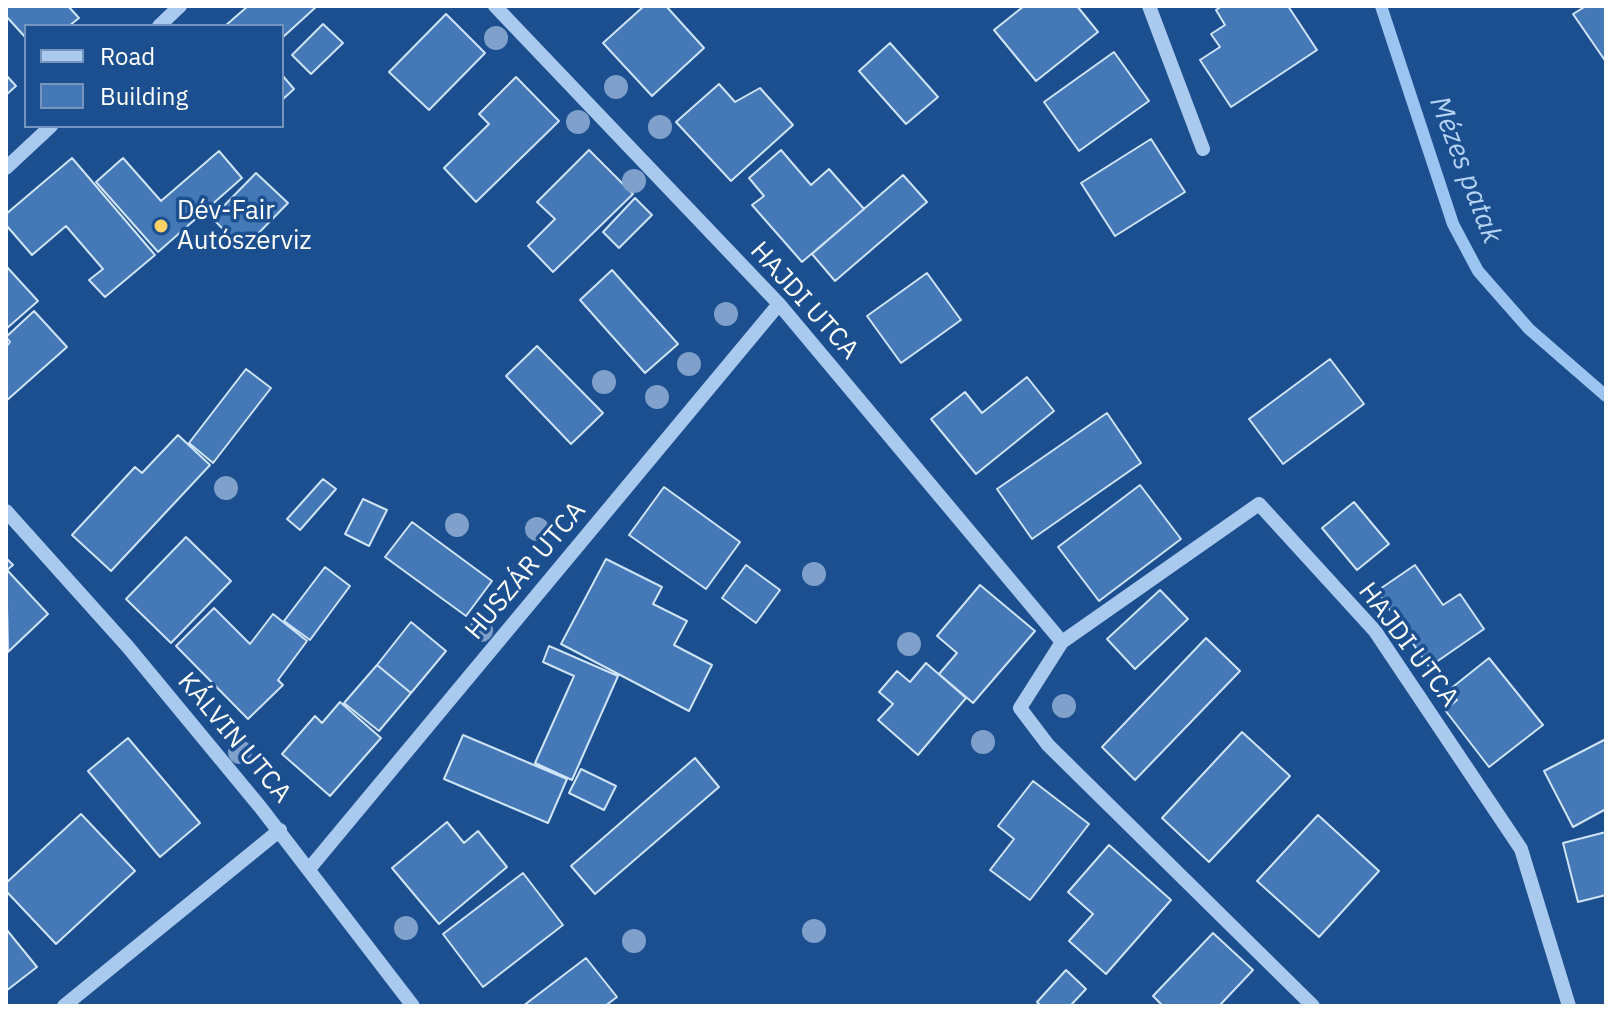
<!DOCTYPE html>
<html>
<head>
<meta charset="utf-8">
<style>
	body { margin:0 }
	#map { position:relative; width:1612px; height:1012px; overflow:hidden; background:#1b4f8f; font-family:"IBM Plex Sans",sans-serif }
	canvas { display:block }
	.frame { position:absolute; inset:0; border:8px solid #fff; pointer-events:none }
	.legend { position:absolute; left:24px; top:24px; width:260px; height:104px; box-sizing:border-box; background:#1b4f8f; border:2px solid #7695bc; margin:0; padding:10px 14px; list-style:none; font-size:24px; color:#fff }
	.legend li { display:flex; align-items:center; gap:16px; height:40px }
	.legend b { width:40px; border:2px solid #7695bc }
</style>
</head>
<body>
<div id="map">
<canvas width="1612" height="1012"></canvas>
<div class="frame"></div>
<ul class="legend">
<li><b style="height:10px;background:#a9c9ee"></b>Road</li>
<li><b style="height:22px;background:#4478b7"></b>Building</li>
</ul>
</div>
<script>
const c = document.querySelector('canvas').getContext('2d');
c.lineJoin = 'round';
function trace(path, color, width, dash) {
  c.strokeStyle = color;
  c.lineWidth = width;
  c.lineCap = dash ? 'butt' : 'round';
  c.setLineDash(dash || []);
  c.stroke(path);
}
function fill(path, color) {
  c.fillStyle = color;
  c.fill(path, 'evenodd');
}
function label(font, color, halo, rows, align = 'center') {
  c.font = font + ' "IBM Plex Sans",sans-serif';
  c.lineWidth = 7;
  c.setLineDash([]);
  c.textBaseline = 'middle';
  c.strokeStyle = halo;
  c.fillStyle = color;
  for (const [text, x, y, turn = 0] of rows) {
    c.save();
    c.translate(x, y);
    c.rotate((+turn || 0) * Math.PI / 180);
    c.textAlign = isNaN(turn) ? turn : align;
    if (halo) c.strokeText(text, 0, 0);
    c.fillText(text, 0, 0);
    c.restore();
  }
}
const stream = new Path2D(`
	M1381 6 1453 224 1478 271 1529 329 1606 396`);
const building = new Path2D(`
	M6 6H68L79 18 69 26H26V38L6 16Z
	M248 6H317L282 38V26H225Z
	M644 6H666L704 48 652 96 603 43Z
	M1024 6H1077L1098 32 1036 81 994 30Z
	M1222 6H1288L1317 50 1231 107 1200 60 1220 47 1211 34 1225 25 1216 10Z
	M1586 6H1606V62L1573 14Z
	M446 14 485 53 429 110 389 72Z
	M323 24 343 43 311 74 292 55Z
	M890 43 938 97 906 124 859 71Z
	M1114 52 1149 101 1079 151 1044 102Z
	M6 75 16 86 6 95Z
	M282 75 294 89 282 100Z
	M516 77 559 121 476 202 444 168 489 124 479 114Z
	M719 84 735 102 760 88 793 125 731 181 676 122Z
	M1151 139 1185 192 1115 236 1081 183Z
	M589 150 633 194 553 272 528 246 555 219 537 202Z
	M781 150 811 185 829 169 864 209 802 262 752 205 764 196 749 178Z
	M219 151 242 178 158 252 96 182 123 158 161 201Z
	M72 158 155 255 105 297 89 280 103 269 66 226 32 255 6 225V214Z
	M256 173 288 203 243 249 212 218Z
	M903 175 927 202 835 281 812 254Z
	M635 198 652 215 619 248 603 232Z
	M6 266 38 301 6 329Z
	M612 270 678 344 645 373 580 300Z
	M927 273 961 320 901 363 867 316Z
	M34 311 67 347 6 401V347L10 342 6 337Z
	M537 346 603 413 571 444 506 376Z
	M1330 359 1364 404 1283 464 1249 419Z
	M246 369 271 388 213 463 189 443Z
	M1027 377 1054 411 976 474 931 419 965 392 982 413Z
	M1107 413 1141 463 1032 539 997 489Z
	M178 435 210 465 111 571 72 535 135 467 142 473Z
	M323 479 336 489 300 530 287 519Z
	M1140 485 1181 539 1099 601 1058 547Z
	M664 487 740 542 706 589 629 535Z
	M363 499 387 510 369 546 345 534Z
	M1354 502 1389 544 1357 570 1322 528Z
	M412 522 492 581 466 616 385 557Z
	M186 537 231 581 171 643 126 599Z
	M6 558 13 565 7 570 48 614 8 652Z
	M606 559 662 587 653 604 687 621 674 645 712 665 689 711 561 644Z
	M746 565 780 590 756 623 722 598Z
	M1415 565 1443 605 1460 594 1484 629 1429 667 1377 591Z
	M325 567 350 586 310 640 284 621Z
	M980 585 1035 631 973 703 939 674 957 653 937 636Z
	M1160 590 1188 619 1135 669 1107 639Z
	M214 608 250 644 273 614 307 641 278 680 283 685 248 719 176 646Z
	M411 622 446 651 411 693 377 665Z
	M1206 638 1240 671 1135 780 1102 747Z
	M549 646 618 676 572 780 535 763 574 676 543 662Z
	M1489 658 1543 725 1489 767 1445 710 1457 700 1449 690Z
	M926 663 966 698 918 755 878 720 893 704 879 692 897 671 910 682Z
	M377 665 411 693 379 731 344 703Z
	M340 702 381 738 330 796 282 754 315 716 322 723Z
	M1242 732 1290 776 1209 862 1162 818Z
	M463 735 567 779 548 823 444 779Z
	M128 738 200 823 160 857 88 771Z
	M1606 739V809L1573 827 1544 771Z
	M695 758 719 787 595 894 571 866Z
	M581 769 616 786 604 810 569 793Z
	M1033 781 1089 824 1030 900 990 870 1014 839 998 826Z
	M81 814 135 871 56 944 6 891V883Z
	M1318 815 1379 871 1319 937 1257 881Z
	M447 822 464 843 478 831 507 867 439 924 392 868Z
	M1606 832V895L1578 902 1563 843Z
	M1109 845 1171 900 1106 974 1069 941 1093 914 1068 892Z
	M523 873 563 925 483 987 443 934Z
	M6 929 37 967 6 991Z
	M1213 933 1253 970 1219 1006H1163L1153 996Z
	M586 958 617 997 605 1006H523Z
	M1066 970 1086 989 1070 1006H1041L1037 1002Z`);
const minor = new Path2D(`
	M495 6 779 304 1062 642
	M1149 6 1203 149
	M159 26 180 6
	M6 168 51 126
	M6 511 128 647 261 808 413 1006
	M309 869 779 304
	M64 1006 280 830
	M1313 1006 1048 745 1020 708 1062 642 1259 504 1375 631 1521 849 1569 1006`);
const trees = [
	[496,38],
	[616,87],
	[578,122],
	[660,127],
	[634,181],
	[726,314],
	[689,364],
	[604,382],
	[657,397],
	[226,488],
	[457,525],
	[537,529],
	[814,574],
	[481,630],
	[909,644],
	[1064,706],
	[983,742],
	[240,752],
	[406,928],
	[814,931],
	[634,941]
];
const markers = [
	[161,226,8,"#ffd166"]
];
const poiNames = [
	["Dév-Fair",177,211],
	["Autószerviz",177,241]
];
const streetNames = [
	["HAJDI UTCA",804,301,48],
	["HUSZÁR UTCA",526,571,-50],
	["HAJDI UTCA",1408,645,53],
	["KÁLVIN UTCA",234,738,50]
];
const waterNames = [
	["Mézes patak",1465,170,69]
];
trace(stream, '#9cc4f0', 12);
fill(building, '#4478b7');
trace(building, '#cfe3fa', 2);
trace(minor, '#a9c9ee', 14);
c.fillStyle = '#7ea0ca';
for (const [x, y] of trees) {
  c.beginPath();
  c.arc(x, y, 12, 0, 2 * Math.PI);
  c.fill();
}
for (const [x, y, r, color] of markers) {
  const dot = new Path2D();
  dot.arc(x, y, r, 0, 2 * Math.PI);
  c.fillStyle = color;
  c.fill(dot);
  trace(dot, '#1b4f8f', 3);
}
label('26px', '#fff', '#1b4f8f', poiNames, 'left');
label('26px', '#fff', '#1b4f8f', streetNames);
label('italic 28px', '#b5d3f5', '#1b4f8f', waterNames);
</script>
</body>
</html>
